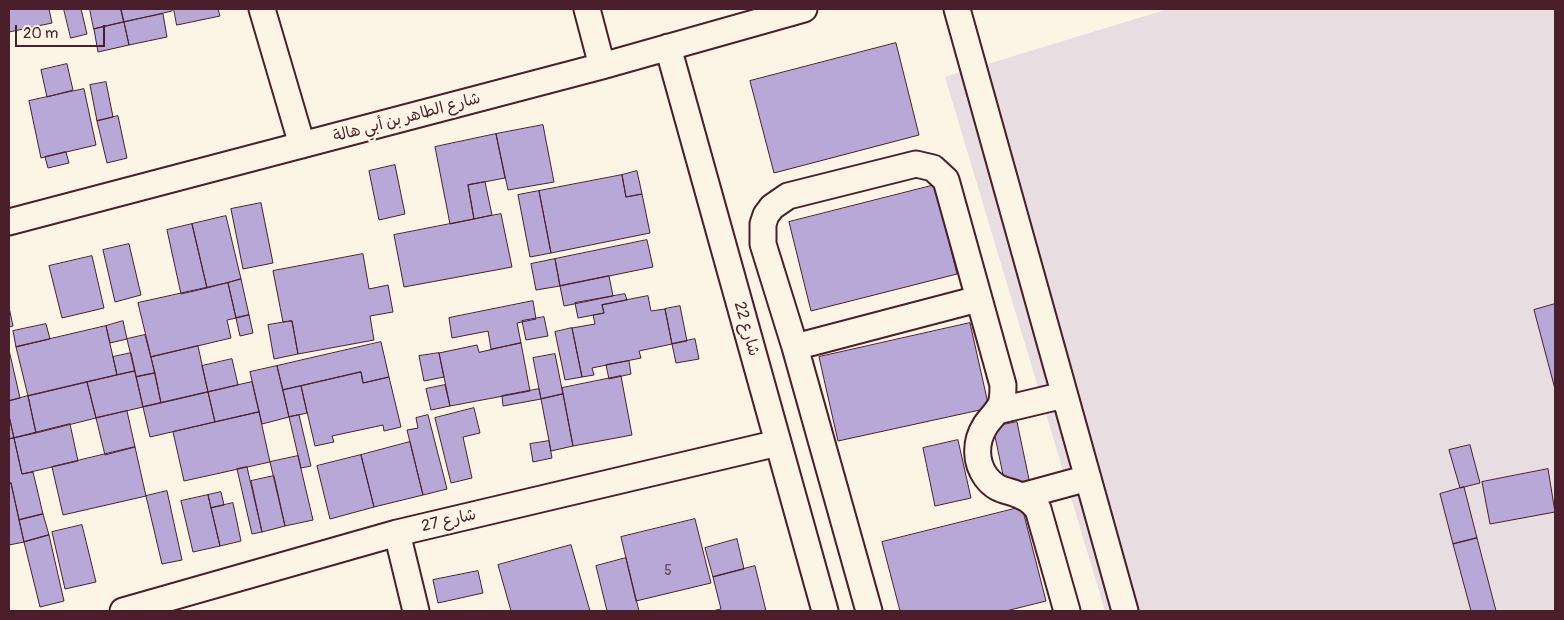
<!DOCTYPE html>
<html>
<head>
<meta charset="utf-8">
<style>
	body { margin:0 }
	#map { position:relative; width:1564px; height:620px; overflow:hidden; background:#fcf5e5; font-family:Pangolin,sans-serif }
	canvas { display:block }
	.frame { position:absolute; inset:0; border:10px solid #4a1f2b; pointer-events:none }
	.scale { position:absolute; left:15px; top:25px; width:90px; height:22px; box-sizing:border-box; border:2px solid #4a1f2b; border-top:0; padding-left:6px; font-size:15px; line-height:18px; white-space:nowrap; color:#4a1f2b; -webkit-text-stroke:4px #fcf5e5; paint-order:stroke }
</style>
</head>
<body>
<div id="map">
<canvas width="1564" height="620"></canvas>
<div class="frame"></div>
<div class="scale">20 m</div>
</div>
<script>
const c = document.querySelector('canvas').getContext('2d');
c.lineJoin = 'round';
function fill(path, color) {
  c.fillStyle = color;
  c.fill(path, 'evenodd');
}
function trace(path, color, width, dash) {
  c.strokeStyle = color;
  c.lineWidth = width;
  c.lineCap = dash ? 'butt' : 'round';
  c.setLineDash(dash || []);
  c.stroke(path);
}
function label(font, color, halo, rows, align = 'center') {
  c.font = font + ' Pangolin,"Playpen Sans Arabic",sans-serif';
  c.lineWidth = 4.5;
  c.setLineDash([]);
  c.textBaseline = 'middle';
  c.strokeStyle = halo;
  c.fillStyle = color;
  for (const [text, x, y, turn = 0] of rows) {
    c.save();
    c.translate(x, y);
    c.rotate((+turn || 0) * Math.PI / 180);
    c.textAlign = isNaN(turn) ? turn : align;
    if (halo) c.strokeText(text, 0, 0);
    c.fillText(text, 0, 0);
    c.restore();
  }
}
const built = new Path2D(`
	M1168 9H1555V611H1105L945 77Z`);
const building = new Path2D(`
	M9 9H49L52 23 9 32Z
	M64 9H81L87 34 71 38Z
	M90 9H121L124 22 94 29Z
	M121 9H172V11L124 22Z
	M174 9H218L220 16 177 25Z
	M163 14 167 37 129 45 124 22Z
	M124 22 129 45 98 52 94 29Z
	M896 43 919 135 774 173 750 81Z
	M67 64 73 90 47 97 41 70Z
	M106 82 113 117 97 121 90 85Z
	M84 89 96 145 41 158 29 101Z
	M118 116 127 158 107 163 97 121Z
	M543 125 554 182 508 190 496 134Z
	M496 134 505 178 468 185 474 219 450 224 435 147Z
	M66 152 69 163 48 168 45 157Z
	M395 165 405 214 379 220 369 171Z
	M637 171 642 194 626 197 622 175Z
	M622 175 626 197 642 194 650 233 551 253 539 191Z
	M485 182 492 215 474 219 468 185Z
	M935 185 957 274 811 311 789 222Z
	M539 191 551 253 530 257 518 195Z
	M261 203 273 263 243 269 231 209Z
	M501 214 512 267 404 287 394 235Z
	M226 216 241 279 207 288 192 224Z
	M192 224 207 288 181 294 167 230Z
	M647 240 653 267 560 286 555 259Z
	M129 244 141 295 115 302 103 250Z
	M363 254 369 289 388 285 393 312 370 316 374 340 298 354 292 321 283 322 273 271Z
	M92 256 104 308 62 318 49 266Z
	M555 259 560 286 536 290 531 264Z
	M609 276 613 296 564 306 560 286Z
	M241 279 249 315 236 318 228 283Z
	M228 283 236 318 227 320 231 338 151 357 138 303Z
	M625 294 627 300 602 305 604 313 578 318 575 303Z
	M648 296 651 311 665 309 672 344 639 351 641 358 592 368 594 375 582 377 572 328 595 324 593 315 604 313 602 305Z
	M533 301 536 319 517 323 521 343 491 349 488 331 452 338 449 318Z
	M1555 304V389L1534 310Z
	M680 306 687 341 672 344 665 309Z
	M9 307 13 326 9 327Z
	M249 315 253 333 240 336 236 318Z
	M544 317 548 336 526 340 522 321Z
	M123 321 127 339 110 343 106 326Z
	M292 321 298 354 274 359 268 325Z
	M970 323 989 408 838 441 819 357Z
	M46 324 50 339 16 347 13 331Z
	M106 326 117 375 28 396 16 347Z
	M572 328 582 377 565 380 555 332Z
	M145 335 155 373 136 377 127 339Z
	M695 339 699 359 676 363 672 344Z
	M381 342 389 377 363 383 361 372 283 390 277 366Z
	M521 343 530 391 450 406 439 353 477 345 479 352Z
	M198 346 208 392 161 403 151 357Z
	M9 350 20 398 9 401Z
	M131 353 135 371 117 375 113 357Z
	M439 353 444 377 424 381 419 356Z
	M555 354 563 394 541 399 533 358Z
	M232 359 238 385 208 392 202 366Z
	M629 361 631 374 609 379 606 365Z
	M277 366 289 417 262 424 250 372Z
	M135 371 143 407 96 418 87 382Z
	M361 372 363 383 389 377 401 427 384 431 383 425 332 436 334 442 315 446 301 386Z
	M155 373 161 403 143 407 136 377Z
	M621 376 632 435 573 446 562 388Z
	M87 382 96 418 36 433 28 396Z
	M252 382 259 412 215 422 208 392Z
	M445 385 450 406 431 410 426 389Z
	M301 386 307 413 289 417 283 390Z
	M539 389 541 399 503 406 502 396Z
	M208 392 215 422 150 437 143 407Z
	M563 394 573 446 551 451 541 399Z
	M28 396 36 433 14 438 9 416V401Z
	M474 408 480 433 463 437 472 478 451 483 435 418Z
	M127 411 135 447 105 455 96 418Z
	M259 412 270 462 184 481 173 432Z
	M299 415 311 466 301 468 289 417Z
	M428 415 447 489 423 495 407 430 418 428 416 418Z
	M9 416 14 438 9 439Z
	M1017 422 1030 484 1006 489 993 427Z
	M70 424 78 461 22 474 14 438Z
	M14 438 22 474 33 472 43 514 19 520 11 483 9 484V439Z
	M958 440 971 498 935 506 923 448Z
	M549 441 552 458 533 462 530 444Z
	M410 442 423 495 374 507 361 455Z
	M1470 445 1480 483 1460 488 1449 450Z
	M135 447 146 496 63 515 52 467Z
	M361 455 374 507 330 519 317 466Z
	M298 456 313 520 285 526 270 462Z
	M247 467 262 532 252 534 237 469Z
	M1548 469 1555 512 1490 524 1482 482Z
	M274 476 285 526 262 532 251 481Z
	M11 483 24 542 9 545V484Z
	M1464 487 1477 538 1453 544 1440 494Z
	M167 491 182 560 162 564 146 496Z
	M221 492 224 505 211 508 208 495Z
	M208 495 220 546 193 552 181 501Z
	M233 503 241 541 220 546 211 508Z
	M1022 507 1046 601 1006 611H900L882 542Z
	M43 514 49 535 24 542 19 520Z
	M695 519 711 583 636 601 621 537Z
	M82 525 96 582 65 589 52 532Z
	M49 535 64 601 40 607 24 542Z
	M1477 538 1496 611H1471L1453 544Z
	M737 539 744 569 713 577 705 548Z
	M571 545 590 611H511L498 565Z
	M626 558 639 611H607L596 566Z
	M755 566 766 611H712L721 609 713 577Z
	M478 571 483 593 438 603 433 580Z`);
const street = new Path2D(`
	M262 9 302 145
	M587 9 602 66
	M957 9 1125 611
	M668 47 825 611
	M9 222 602 66 804 9
	M795 347 978 299
	M997 411 1064 395
	M1022 496 1088 478
	M397 533 416 611
	M123 611 397 533 778 443
	M869 611 795 347 763 244V224L766 215 772 207 788 196 916 164 933 168 946 180 1003 385C1003 392 1003 398 1001 404 997 413 990 418 985 426 975 442 975 462 986 477 998 493 1009 489 1023 497 1029 499 1033 504 1038 509L1067 611`);
const numberNames = [
	["5",668,571]
];
const streetNames = [
	["شارع الطاهر بن أبي هالة",407,118,-15],
	["شارع 22",746,329,74],
	["شارع 27",449,521,-13]
];
fill(built, '#e8dee1');
fill(building, '#b8a8d8');
trace(building, '#4a1f2b', 1);
trace(street, '#4a1f2b', 29);
trace(street, '#fcf5e5', 25);
label('14px', '#664156', null, numberNames);
label('16px', '#4a1f2b', '#fcf5e5', streetNames);
</script>
</body>
</html>
